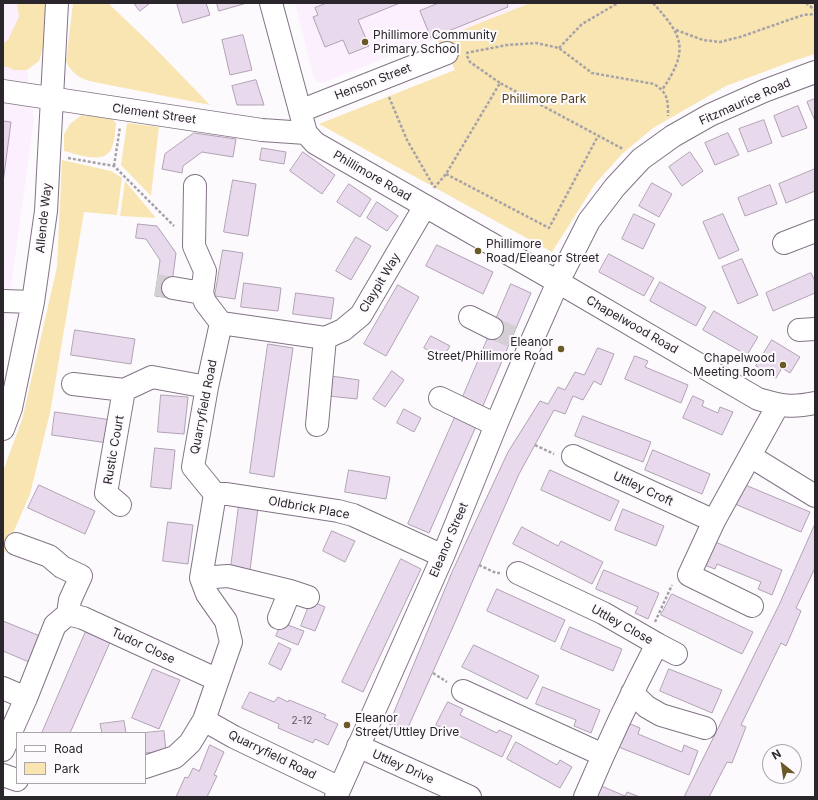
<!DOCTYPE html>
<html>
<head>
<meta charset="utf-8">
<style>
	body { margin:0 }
	#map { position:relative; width:818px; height:800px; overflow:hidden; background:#fdfafe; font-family:Inter,sans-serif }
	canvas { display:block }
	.frame { position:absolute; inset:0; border:4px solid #2b252c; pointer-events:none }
	.legend { position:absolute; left:16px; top:732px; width:130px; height:52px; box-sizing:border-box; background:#fdfafe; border:1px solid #a9a5aa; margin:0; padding:5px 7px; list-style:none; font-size:12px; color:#2b252c }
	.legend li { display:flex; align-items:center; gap:8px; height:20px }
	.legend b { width:20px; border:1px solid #a9a5aa }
	.north { position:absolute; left:762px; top:744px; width:40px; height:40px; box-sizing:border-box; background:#fdfafe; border:1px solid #a9a5aa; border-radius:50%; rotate:330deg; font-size:11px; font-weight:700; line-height:16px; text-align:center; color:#2b252c }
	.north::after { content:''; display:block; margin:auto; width:14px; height:18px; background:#6a5926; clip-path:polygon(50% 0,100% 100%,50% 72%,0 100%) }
</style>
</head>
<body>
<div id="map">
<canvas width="818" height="800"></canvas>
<div class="frame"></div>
<ul class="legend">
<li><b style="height:5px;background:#fff"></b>Road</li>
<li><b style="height:11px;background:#f8e5b1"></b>Park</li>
</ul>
<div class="north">N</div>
</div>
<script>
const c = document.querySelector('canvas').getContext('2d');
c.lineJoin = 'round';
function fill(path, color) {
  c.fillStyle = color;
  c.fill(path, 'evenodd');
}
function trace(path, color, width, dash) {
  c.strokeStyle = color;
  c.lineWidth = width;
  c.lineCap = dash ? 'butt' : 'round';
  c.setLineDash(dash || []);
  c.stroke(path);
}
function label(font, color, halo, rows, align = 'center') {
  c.font = font + ' Inter,sans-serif';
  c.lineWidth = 4;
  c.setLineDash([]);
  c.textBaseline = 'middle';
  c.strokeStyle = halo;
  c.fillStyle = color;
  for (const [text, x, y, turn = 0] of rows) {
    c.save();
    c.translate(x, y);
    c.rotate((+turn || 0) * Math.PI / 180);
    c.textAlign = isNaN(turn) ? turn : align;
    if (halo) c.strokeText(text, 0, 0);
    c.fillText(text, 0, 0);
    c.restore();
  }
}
const built = new Path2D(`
	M3 3H17L34 119 7 316 3 332Z
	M295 3H530L437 40H431L325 82 320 83 317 81 313 75Z`);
const green = new Path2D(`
	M17 3H48L43 48 39 61 27 70H14L8 67H3L4 56 3 43 8 40 19 17Z
	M73 3H108L153 46 210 105 89 81C78 77 72 73 66 62Z
	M530 3H815V54L793 61 726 86 653 128 622 154 595 184 552 252 319 124 455 70 447 53 437 40Z
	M82 115 112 119 116 123C115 131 115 140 112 147 106 166 77 154 64 151V134L70 124Z
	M127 123 159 127 151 196 121 165Z
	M62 160 111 171 122 178 117 215 84 212 50 413 30 494 3 556V471L22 420 57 267Z
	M125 181 156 218 120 216Z`);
const building = new Path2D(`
	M134 3H150L140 11Z
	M177 3H206L210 15 183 23Z
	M217 3H247L219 11Z
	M327 3H400L358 20 369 46 349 54 343 40 325 47 313 17 318 15 315 8Z
	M439 3H507L508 7 431 38 420 11Z
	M243 35 252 70 230 75 222 40Z
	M256 80 264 105H237L232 86Z
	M815 99V121L807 102Z
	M798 106 807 128 782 137 774 116Z
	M764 120 772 143 748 152 739 129Z
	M3 121 11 122 3 183Z
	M194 133 236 139 233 157 202 152 183 166 182 173 162 169 165 154Z
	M728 133 739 155 715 165 705 143Z
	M262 148 286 152 284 164 260 160Z
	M303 152 335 175 322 194 290 171Z
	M690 152 703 171 682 186 669 167Z
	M815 169V191L786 203 779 184Z
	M233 180 256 184 248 236 224 232Z
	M652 183 672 194 659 217 639 206Z
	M349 184 371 199 360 217 337 202Z
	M770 185 777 204 745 216 738 198Z
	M377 202 398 216 387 231 367 218Z
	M634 214 655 224 643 249 622 239Z
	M723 214 739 250 719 259 703 222Z
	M138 224 157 226 176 253 170 298 155 296 160 260 146 239 136 238Z
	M356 237 371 246 351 280 336 271Z
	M437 245 493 272 483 294 426 266Z
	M223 250 243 253 235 299 215 296Z
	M609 254 654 278 644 296 599 272Z
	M742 259 758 295 738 304 722 267Z
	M811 273 815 281V293L773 311 766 293Z
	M660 282 706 307 696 326 650 301Z
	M244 283 281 288 278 311 241 307Z
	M511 284 531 293 482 408 462 399Z
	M398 285 419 297 386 356 364 344Z
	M296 293 334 298 331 319 293 314Z
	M714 311 758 337 747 355 703 330Z
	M75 330 135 339 131 364 71 355Z
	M431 336 450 346 442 359 424 348Z
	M772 340 800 357 790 373 782 368 776 378 756 366Z
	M268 344 293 348 274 477 250 473Z
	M598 348 614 354 601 385 594 381 583 400 573 396 565 414 554 410 519 474 491 538 456 620 406 732 389 724 452 572 508 452 540 401 548 404 558 387 565 390 575 372 584 375Z
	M635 356 648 361 645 367 688 385 681 403 625 379Z
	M392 371 404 380 385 407 373 399Z
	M331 376 359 380 357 399 328 396Z
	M161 395 188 397 184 434 158 432Z
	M693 396 704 401 702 406 718 413 720 407 733 412 722 435 683 418Z
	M404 409 421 418 414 432 397 423Z
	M55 412 112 420 108 443 52 435Z
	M456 415 477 424 429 533 408 524Z
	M583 416 651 442 643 462 575 436Z
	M155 448 175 450 171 489 151 487Z
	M653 450 710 474 702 494 645 470Z
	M349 470 390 477 386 499 345 492Z
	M550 470 619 501 610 521 541 490Z
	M743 484 810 512 801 532 735 504Z
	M39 485 95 511 85 534 28 508Z
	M239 505 258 508 250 570 231 567Z
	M623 509 664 526 656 546 615 530Z
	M168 522 193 525 188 564 163 561Z
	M815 524V568L796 608 801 611 786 646 781 643 741 725 746 727 732 763 727 762 709 797H684L779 605Z
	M522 527 558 546 561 541 603 562 592 584 513 544Z
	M332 531 355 541 345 562 323 551Z
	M713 541 782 570 772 595 758 589 761 582 717 564 715 569 704 565Z
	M401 559 421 569 363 692 342 682Z
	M604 570 659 593 648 619 635 613 638 607 596 589Z
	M497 589 565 620 555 642 487 611Z
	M672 594 753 632 742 654 661 615Z
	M311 601 325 607 315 631 301 626Z
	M3 621 40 636 29 662 3 651Z
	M282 623 304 631 298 645 276 636Z
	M570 627 622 649 613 671 561 649Z
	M87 629 111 640 70 733H42Z
	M279 643 291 649 281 670 269 664Z
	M474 645 539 676 527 699 462 667Z
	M153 669 180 680 159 729 132 718Z
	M669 669 722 690 712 713 660 691Z
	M543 687 600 710 591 733 574 726 576 720 536 704Z
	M250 692 274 702 278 697 288 702 289 700 326 715 324 718 338 724 328 745 315 739 313 743 278 728 279 724 242 708Z
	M448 702 463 709 460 715 497 733 499 730 512 736 502 757 436 725Z
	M124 721 126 733H102L100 724Z
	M626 722 640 728 638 734 682 752 684 745 698 751 689 775 616 746Z
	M164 731 166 751 145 753V733Z
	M516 742 557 765 560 760 572 767 560 788 507 759Z
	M210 745 224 752 214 775 217 776 207 797H176L185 777 188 778 193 768 199 771Z
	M599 785 625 796 627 792 640 797H594Z`);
const minorTunnel = new Path2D(`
	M156 285 173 288
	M492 328 513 337`);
const path = new Path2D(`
	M653 3C684 37 689 50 662 90
	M806 3 815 10
	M676 30 703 40 720 42 740 37 803 15 815 14
	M559 48 582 24 618 3
	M466 53 507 45 536 43 559 48 592 73 654 84C668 93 668 100 668 116
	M467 56 470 62 500 83
	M389 97 407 140 434 187
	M68 158 114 166 174 226
	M114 166 120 127
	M446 174 549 228 598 136
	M434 188 446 174 500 83 623 149
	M535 445 554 454
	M479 565 496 573H500
	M655 622 672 585
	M433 673 447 682`);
const minor = new Path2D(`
	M271 3 306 133 315 143 558 282 758 399C782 406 791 408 815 403
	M3 91 262 130 306 133
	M300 111 447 53
	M195 186 194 246 205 271 202 293 205 302 221 323
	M784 243 815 231
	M173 288 202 293
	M3 301 33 302
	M470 317 492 328
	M221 323 207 387 193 467 215 494 201 578 207 594 226 621 231 642 204 720 234 737 340 788
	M221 323 325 338 343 330 361 315 425 206
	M799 330 815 329
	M73 384 124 390 152 377 207 387
	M440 398 496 425
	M317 425 325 338
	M3 429 11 408 33 302 46 211 57 3
	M573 456 714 521
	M750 456 815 496
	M215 494H227L338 511 353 515 443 556
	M120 505 106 493 124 390
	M16 544 49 556 62 567 81 576 70 600 68 614
	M518 573 603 613 657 644C631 694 607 745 585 797
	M201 578 228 576 290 591 279 618
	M290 591 308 597
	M752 606 689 575 714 521 778 405
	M657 644 676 654
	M3 688 26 698
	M463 691 603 755
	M632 693 647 707 661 715 705 728
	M358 746 470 797
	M3 750 26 698 55 625 68 614 83 618 218 680
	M145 767 175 757 190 743 204 720
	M3 775 17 780
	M336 797 443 556 496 425 530 345 558 282 589 221 615 187 641 159 673 136 710 115 764 91 815 72`);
const markers = [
	[365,42,4,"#6a5926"],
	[478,251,4,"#6a5926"],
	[561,349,4,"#6a5926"],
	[783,365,4,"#6a5926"],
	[347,725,4,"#6a5926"]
];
const numberNames = [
	["2-12",302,721]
];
const poiNames = [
	["Phillimore Community",373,35],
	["Primary School",373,49],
	["Phillimore",486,244],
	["Road/Eleanor Street",486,258],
	["Eleanor",553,342,"right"],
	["Street/Phillimore Road",553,356,"right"],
	["Chapelwood",775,358,"right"],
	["Meeting Room",775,372,"right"],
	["Eleanor",355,718],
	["Street/Uttley Drive",355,732]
];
const streetNames = [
	["Henson Street",373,82,-21],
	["Fitzmaurice Road",745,102,-24],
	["Clement Street",154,114,8],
	["Phillimore Road",372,176,30],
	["Allende Way",44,218,-84],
	["Claypit Way",380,283,-59],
	["Chapelwood Road",632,325,30],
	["Quarryfield Road",204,407,-79],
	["Rustic Court",114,450,-80],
	["Uttley Croft",643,489,25],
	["Oldbrick Place",309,508,10],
	["Eleanor Street",449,540,-67],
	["Uttley Close",622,625,29],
	["Tudor Close",143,646,25],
	["Quarryfield Road",272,755,26],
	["Uttley Drive",403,767,24]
];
const parkNames = [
	["Phillimore Park",544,99]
];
fill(built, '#fcf0ff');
fill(green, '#f8e5b1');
fill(building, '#e9d9ec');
trace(building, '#b0a2b4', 1);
trace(minorTunnel, '#d3cfd4', 22, [22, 11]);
trace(minor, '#827485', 24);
trace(path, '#a7a2a8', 2.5, [3, 2]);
trace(minor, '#fff', 22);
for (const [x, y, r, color] of markers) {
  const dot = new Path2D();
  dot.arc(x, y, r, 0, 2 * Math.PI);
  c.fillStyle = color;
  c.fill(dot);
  trace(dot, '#fdfafe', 1.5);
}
label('10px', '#5a525c', null, numberNames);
label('12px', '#2b252c', '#fdfafe', poiNames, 'left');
label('12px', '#2b252c', '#fdfafe', streetNames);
label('12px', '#4e411c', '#fdfafe', parkNames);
</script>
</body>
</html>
